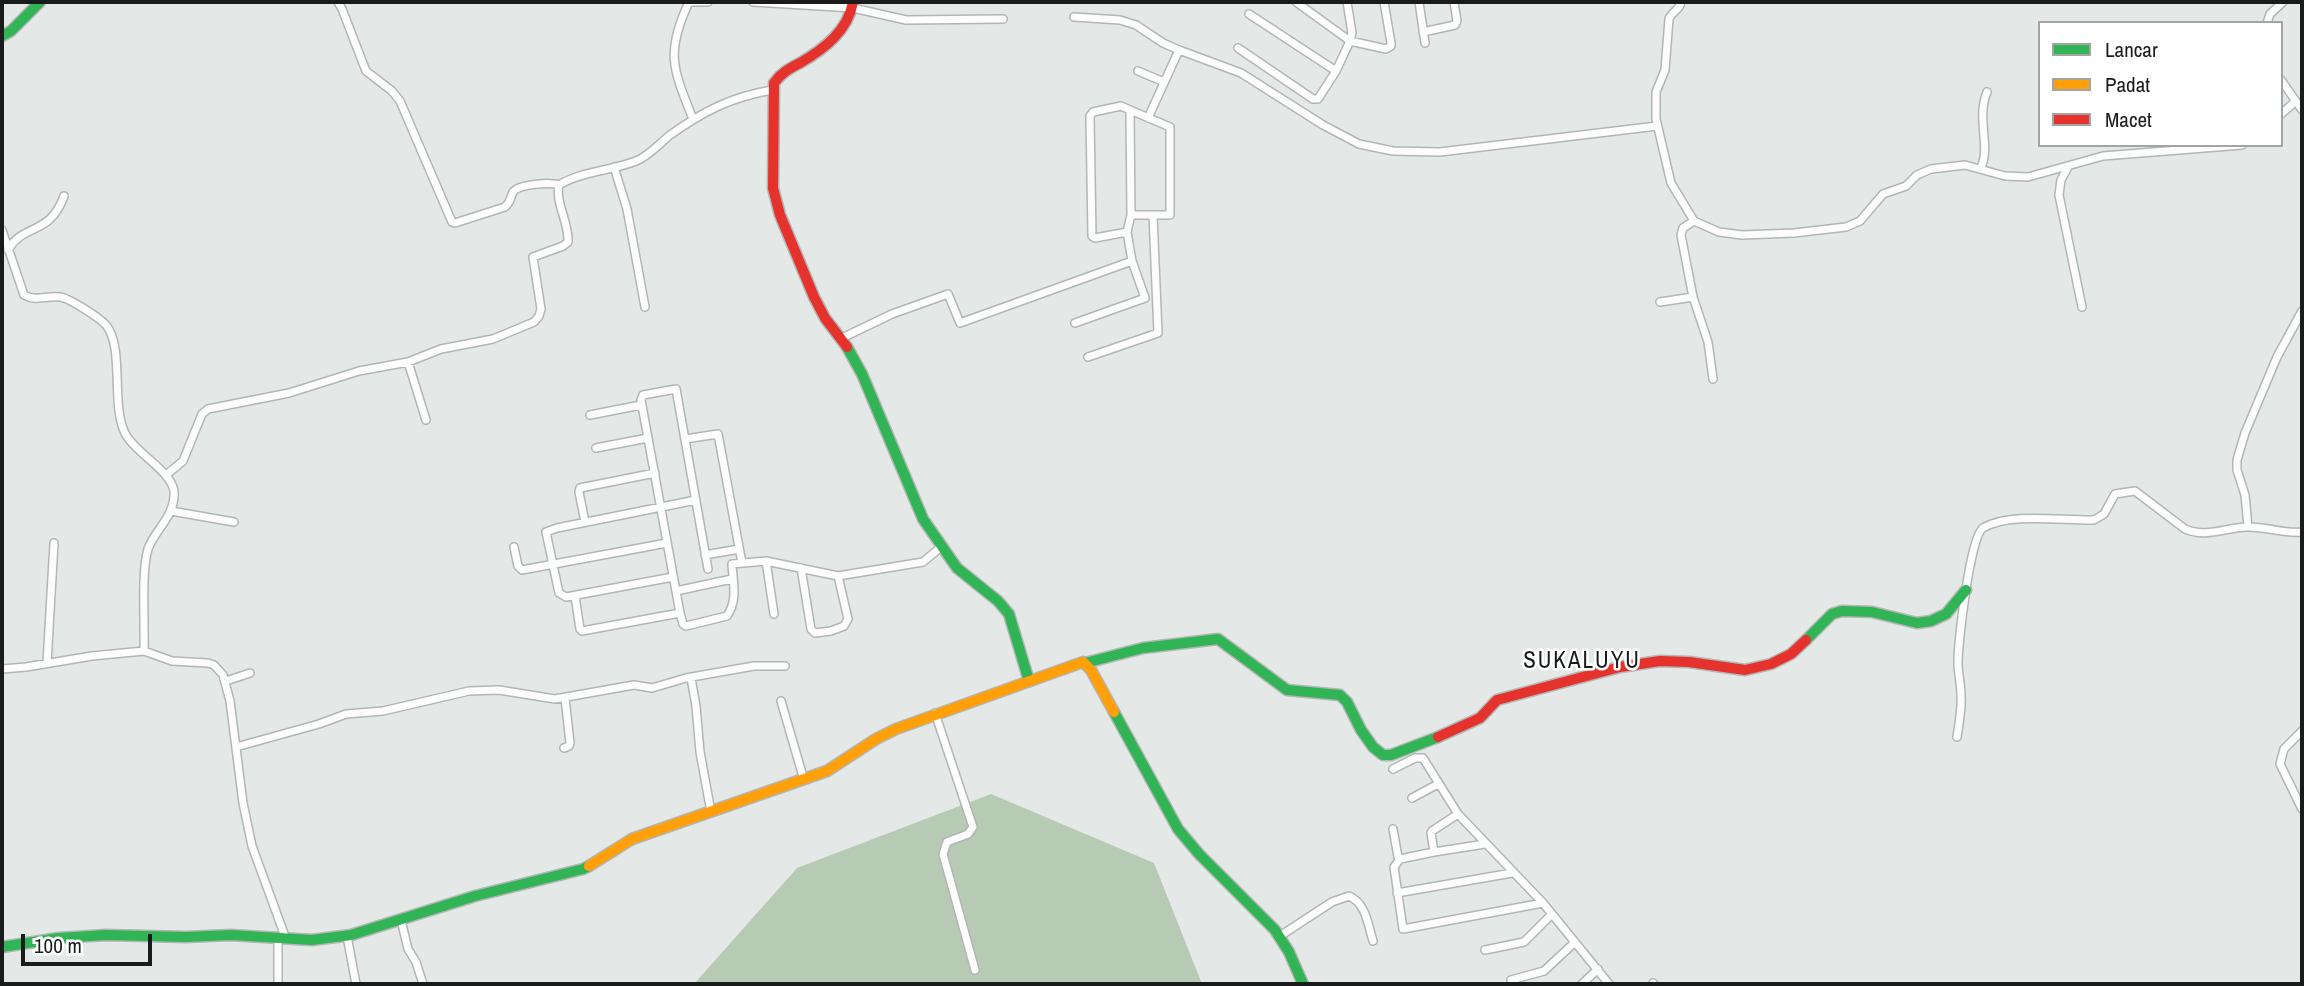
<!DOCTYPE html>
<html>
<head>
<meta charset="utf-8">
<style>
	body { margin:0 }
	#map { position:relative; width:2304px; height:986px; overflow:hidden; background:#e4e9e7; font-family:"Archivo Narrow",sans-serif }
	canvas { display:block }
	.frame { position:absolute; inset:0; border:4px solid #191c1b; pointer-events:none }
	.legend { position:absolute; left:2038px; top:21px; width:245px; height:126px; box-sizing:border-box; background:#fff; border:2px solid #a3a4a4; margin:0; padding:9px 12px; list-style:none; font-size:21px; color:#191c1b }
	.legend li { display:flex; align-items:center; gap:14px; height:35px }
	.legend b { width:35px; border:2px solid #a3a4a4 }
	.scale { position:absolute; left:21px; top:934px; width:131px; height:32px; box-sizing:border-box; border:4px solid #191c1b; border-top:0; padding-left:9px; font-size:21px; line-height:24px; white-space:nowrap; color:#191c1b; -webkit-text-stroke:5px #fff; paint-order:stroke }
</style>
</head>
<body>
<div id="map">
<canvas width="2304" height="986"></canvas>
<div class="frame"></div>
<ul class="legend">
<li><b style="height:9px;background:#30b455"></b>Lancar</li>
<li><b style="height:9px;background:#ff9f0a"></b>Padat</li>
<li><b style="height:9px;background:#e5322d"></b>Macet</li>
</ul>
<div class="scale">100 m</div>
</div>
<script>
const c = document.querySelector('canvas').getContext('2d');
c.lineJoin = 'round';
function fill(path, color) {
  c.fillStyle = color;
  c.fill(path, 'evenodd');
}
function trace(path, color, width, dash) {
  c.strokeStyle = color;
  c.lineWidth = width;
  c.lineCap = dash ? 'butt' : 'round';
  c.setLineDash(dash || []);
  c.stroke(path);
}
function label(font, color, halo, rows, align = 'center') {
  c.font = font + ' "Archivo Narrow",sans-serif';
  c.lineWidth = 5;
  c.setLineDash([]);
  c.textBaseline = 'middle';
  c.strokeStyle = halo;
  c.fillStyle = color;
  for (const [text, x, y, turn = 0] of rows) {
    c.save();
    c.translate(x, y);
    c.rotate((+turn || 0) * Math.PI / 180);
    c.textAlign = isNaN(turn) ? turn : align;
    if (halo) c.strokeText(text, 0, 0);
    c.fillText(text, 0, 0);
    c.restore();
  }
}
const forest = new Path2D(`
	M991 794 1154 863 1202 984H694L797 868Z`);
const street = new Path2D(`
	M338 2 342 9 366 71 392 91 400 101 452 222 455 223 505 207C511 202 510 198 513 192 519 184 550 182 559 185
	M688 2H708
	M689 2C665 53 673 69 693 119
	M753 2 853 8 906 20 1003 19
	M1347 2 1352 33 1350 41 1386 49 1391 46V43L1384 2
	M1419 2 1425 43
	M1681 2C1680 10 1672 11 1669 19L1665 70 1656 92V119L1671 183 1694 221 1719 232 1742 235 1794 233 1846 227 1860 221 1883 194 1906 186 1917 175 1931 169 1965 165 2005 176 2028 177 2103 156 2242 145
	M1249 14 1336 71
	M1074 17 1120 20 1136 25 1163 43 1179 50 1241 73 1323 125 1359 144 1393 151 1440 152 1657 126
	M2267 23 2270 14 2283 2
	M1423 32 1455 25 1457 21 1454 2
	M1238 48 1313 99H1318L1336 71 1350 41 1296 2
	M1138 71 1164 82
	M2281 80 2302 110
	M1130 110 1121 106 1093 112 1090 116 1092 236 1095 238 1127 232 1131 215H1170V127L1130 110 1131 215
	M2281 114 2296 101
	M1148 118 1179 50
	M614 167 627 209 645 307
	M1981 167C1991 147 1976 118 1987 92
	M2068 167 2061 180 2059 195 2082 307
	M1694 221 1683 228 1681 235 1693 297 1708 342 1713 379
	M2 230 24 295C36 302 47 295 60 297 69 298 100 318 106 325 125 348 110 407 126 435 137 454 171 471 174 491 176 516 155 529 148 549 141 572 145 625 144 651L92 656 26 667 2 669
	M8 250C23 223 50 236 64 196
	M1660 302 1693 297
	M1075 323 1145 298 1132 261
	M842 338 892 314 948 294 960 323 1132 261 1127 232
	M1088 357 1158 333 1153 215
	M408 362 426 420
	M590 415 641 405
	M685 439 718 434 742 563
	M596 448 648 438
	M166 475 183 461 202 414 208 409 289 393 359 371 408 362 441 349 493 339 534 322 539 316 541 309 533 257 563 246 568 242C569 222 555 203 559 185 582 171 611 171 636 161 649 156 659 144 670 135 704 111 731 97 772 90
	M171 511 234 522
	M585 522 579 492 580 488 655 473
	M2248 527 2245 495 2237 470V460L2245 433 2277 357 2302 311
	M514 547 518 566 522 570 667 543
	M705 555 739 549
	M766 561 774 614
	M801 568 811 629 815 633 831 631 844 626 848 619 838 576
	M673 577 566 597 559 593 546 532 557 528 696 500
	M676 591 732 579
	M575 596 580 629 582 631 680 613 683 624 686 626 727 616C738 600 733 583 732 564L766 561 838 576 923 562 941 547
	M680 613 641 400 643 395 676 389 708 569
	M144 651 172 661 208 663 214 665 223 675 230 701 243 803 252 846 286 939
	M47 663 54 543
	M691 678 696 706 700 752 711 812
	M226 681 250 673
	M781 701 804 780
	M935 713 973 827 968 834 947 842 943 854 975 970
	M2302 731 2284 749 2280 764 2302 809
	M1957 737C1959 723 1962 709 1961 695 1961 684 1958 673 1958 663 1958 644 1970 536 1983 528 2009 512 2064 521 2094 520L2104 514 2115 494 2135 491 2185 529C2205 538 2225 528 2246 527 2265 526 2283 534 2302 532
	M236 747 319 724 346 714 383 711 469 691 499 690 555 699 634 685 652 688 686 678 754 666H785
	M564 748 569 746 570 743 565 698
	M1393 769 1415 758H1423L1458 814 1543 903 1609 984
	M1412 798 1438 784
	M1393 829 1398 857 1400 859 1434 852 1431 833 1432 831 1458 814
	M1434 852 1485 844
	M1400 859 1394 867 1403 929 1543 903
	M1397 893 1512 873
	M401 920 408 949 416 962 423 984
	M347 936 356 984
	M1280 936 1332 902 1349 896C1366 903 1368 925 1373 941
	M278 938V984
	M1485 950 1524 942 1552 914
	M1511 980 1544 971 1575 942
	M1653 983 1654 984
	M1582 984 1598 969`);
const fast = new Path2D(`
	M2 36 11 31 40 2
	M847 347 862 374 923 519 957 568 998 601 1009 614 1029 681
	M1806 640 1832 614 1842 611 1872 612 1917 623 1931 621 1946 614 1966 590
	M1085 663 1143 648 1218 639 1287 690 1340 695 1347 702 1361 730 1373 747 1383 755H1391L1438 737
	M1114 712 1178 829 1199 854 1275 930 1289 952 1303 984
	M2 947 59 938 106 935 186 937 231 935 312 940 351 935 475 896 583 869 589 866`);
const slow = new Path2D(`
	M589 866 632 839 827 771 876 739 896 729 1083 662 1091 670 1114 712`);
const jam = new Path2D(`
	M847 347 825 318 814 297 780 215 773 188 774 83C781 73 790 68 800 63 824 49 848 31 853 2
	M1438 737 1480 718 1497 700 1620 667 1660 661 1689 662 1745 670 1771 664 1791 654 1806 640`);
const quarterNames = [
	["SUKALUYU",1582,662]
];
fill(forest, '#b7cab3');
trace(street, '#b2b6b4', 10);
trace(fast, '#b2b6b4', 13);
trace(slow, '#b2b6b4', 13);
trace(jam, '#b2b6b4', 13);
trace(street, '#fbfcfb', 7);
trace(fast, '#30b455', 10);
trace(slow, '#ff9f0a', 10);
trace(jam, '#e5322d', 10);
c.letterSpacing = '2px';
label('23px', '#191c1b', '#fff', quarterNames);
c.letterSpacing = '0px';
</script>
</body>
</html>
